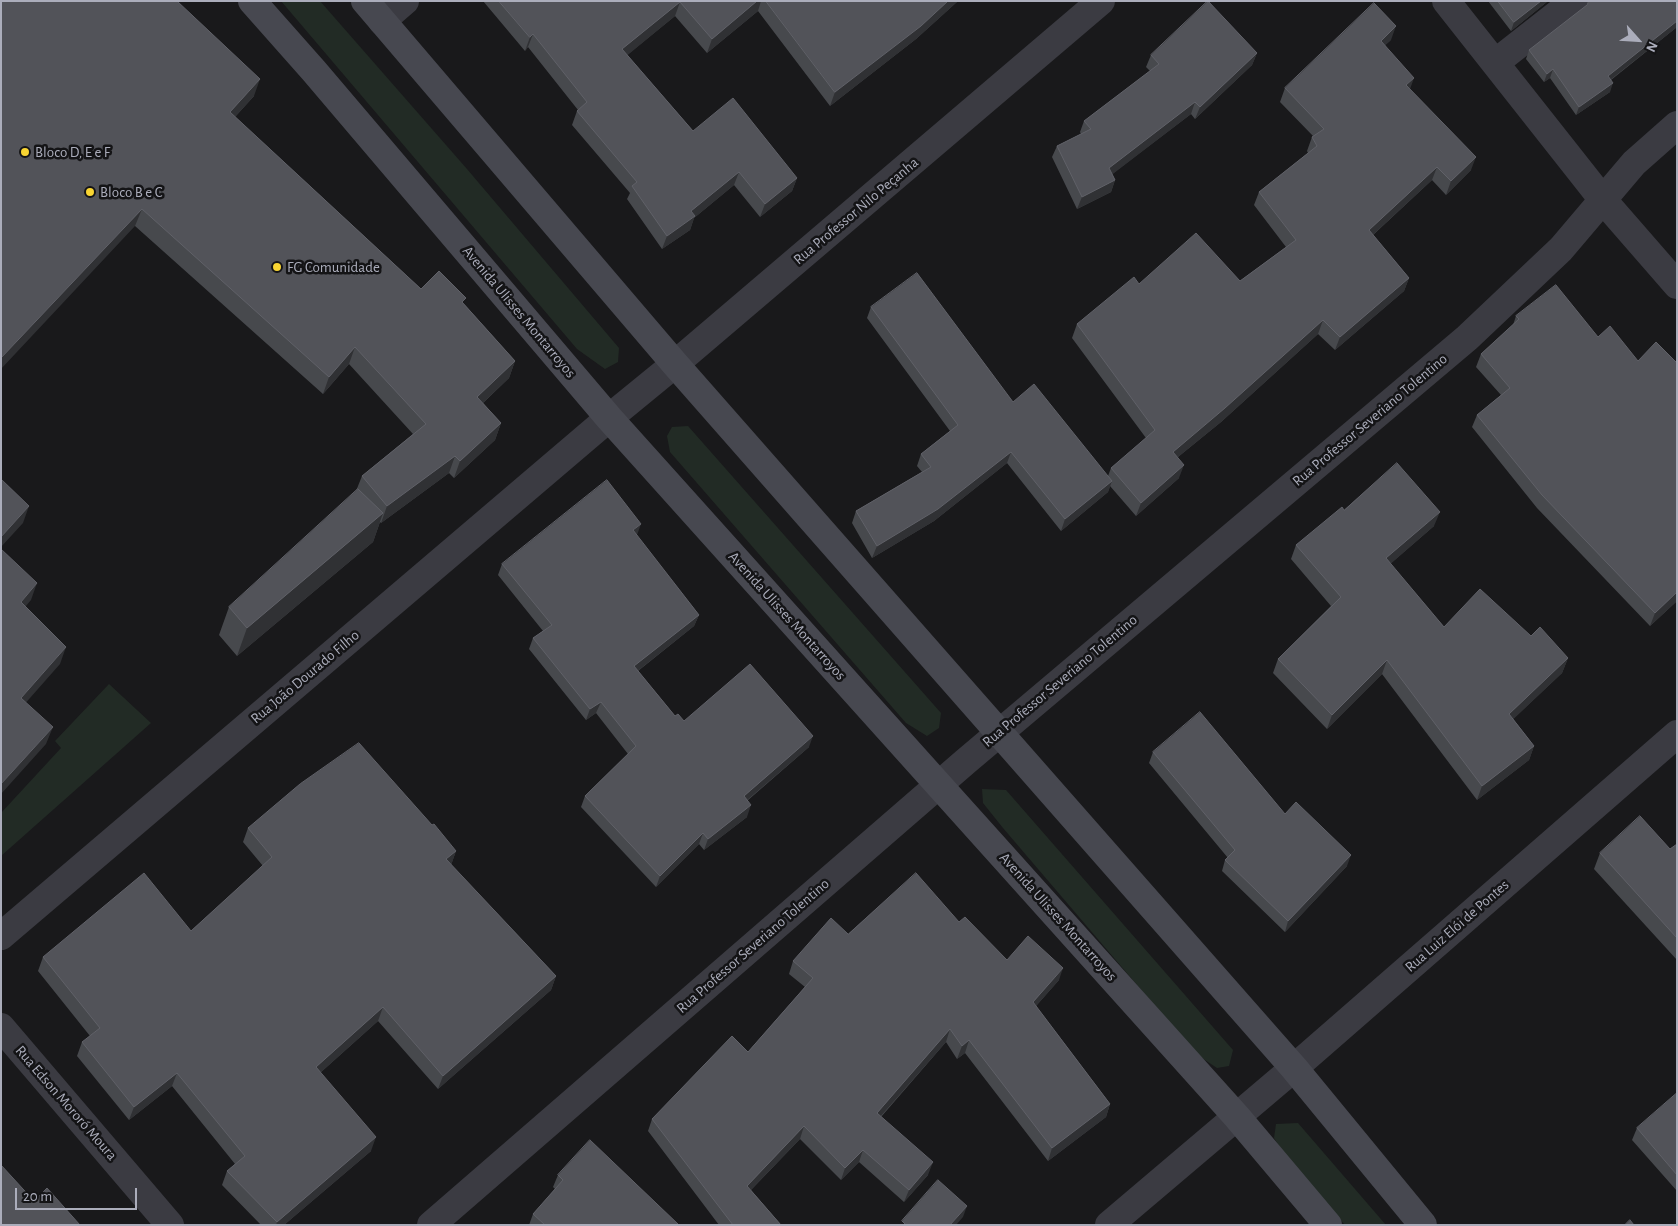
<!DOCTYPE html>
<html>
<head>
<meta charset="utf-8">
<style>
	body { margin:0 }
	#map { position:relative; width:1678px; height:1226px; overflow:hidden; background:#19191b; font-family:"Alegreya Sans",sans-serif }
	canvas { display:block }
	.frame { position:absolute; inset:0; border:2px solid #abadbb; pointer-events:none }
	.north { position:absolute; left:1613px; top:15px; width:50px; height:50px; -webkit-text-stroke:4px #141416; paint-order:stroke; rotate:116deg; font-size:14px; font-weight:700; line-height:20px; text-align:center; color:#abadbb }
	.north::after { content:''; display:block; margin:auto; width:18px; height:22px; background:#abadbb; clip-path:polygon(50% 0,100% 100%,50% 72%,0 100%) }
	.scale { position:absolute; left:15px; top:1188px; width:122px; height:22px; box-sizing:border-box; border:2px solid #abadbb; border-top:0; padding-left:6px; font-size:15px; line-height:18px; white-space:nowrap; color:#abadbb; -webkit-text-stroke:4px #141416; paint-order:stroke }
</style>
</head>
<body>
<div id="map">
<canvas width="1678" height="1226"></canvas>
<div class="frame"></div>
<div class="north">N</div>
<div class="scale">20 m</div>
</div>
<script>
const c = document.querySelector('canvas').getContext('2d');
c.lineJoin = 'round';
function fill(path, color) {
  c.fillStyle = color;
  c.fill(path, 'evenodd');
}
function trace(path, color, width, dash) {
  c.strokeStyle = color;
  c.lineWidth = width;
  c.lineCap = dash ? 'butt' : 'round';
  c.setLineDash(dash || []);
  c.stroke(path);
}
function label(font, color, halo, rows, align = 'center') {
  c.font = font + ' "Alegreya Sans",sans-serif';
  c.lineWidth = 5;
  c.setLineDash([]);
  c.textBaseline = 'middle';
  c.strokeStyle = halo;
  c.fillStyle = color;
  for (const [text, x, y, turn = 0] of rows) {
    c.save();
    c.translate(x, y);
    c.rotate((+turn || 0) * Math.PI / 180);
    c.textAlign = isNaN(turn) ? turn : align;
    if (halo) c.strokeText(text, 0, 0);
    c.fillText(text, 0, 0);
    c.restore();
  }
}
const green = new Path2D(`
	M281 1H320L467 169 619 348 618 362 605 369 577 349Z
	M688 426 941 713 939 728 927 736 906 723 670 452 667 436 672 427Z
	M109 684 151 723 1 856V813L61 748 55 741Z
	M982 789 1006 790 1233 1050 1229 1066 1217 1068 1196 1054 1003 828 983 803Z
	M1298 1123 1386 1225H1345C1320 1197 1293 1170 1274 1138L1276 1124Z`);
const street = new Path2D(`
	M1446 1 1603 200 1677 285
	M382 21 405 1
	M1495 63 1574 1
	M1 936 609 418 675 364 1101 1
	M1 1027 170 1225
	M431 1225 965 762 1467 338 1561 249 1634 163 1677 125
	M1109 1225 1294 1068 1677 734`);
const secondary = new Path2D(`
	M252 1 314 71 609 418 1237 1117 1328 1225
	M365 1 675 364 1294 1068 1423 1225`);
const wall = new Path2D(`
	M1 1 254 96 235 117 421 289 464 304 515 361 509 378 483 403 501 423 495 440 454 478 449 473 381 523 380 522 373 542 237 656 219 635 229 607 356 491 362 476 413 434 349 364 323 394 135 226Z
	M483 1H958L916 39 830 106 758 11 707 53 675 16 627 55 693 131 797 178 792 191 760 217 734 185 694 218 690 230 662 249 627 199 630 193 572 125 577 111 578 110 528 47 525 51Z
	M1488 1H1548L1511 31Z
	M1677 1V27L1611 80 1610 92 1576 115 1550 78 1544 82 1526 59 1529 50Z
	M1391 40 1385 45 1410 89 1471 170 1446 195 1432 180 1373 235 1409 278 1404 291 1335 350 1318 334 1221 422 1178 457 1179 478 1136 516 1110 486 1108 492 1061 531 1007 463 934 521 872 558 852 523 856 511 922 472 917 466 921 454 950 431 867 318 871 307 1013 402 1108 476 1111 468 1146 438 1072 338 1077 324 1139 284 1240 281 1286 247 1254 205 1259 192 1308 153 1307 151 1312 137 1313 136 1280 102 1285 88Z
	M1257 53 1252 65 1195 119 1191 114 1112 174 1115 180 1111 192 1077 209 1052 157 1057 146 1081 134 1080 132 1084 121 1150 71 1146 67 1151 55Z
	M1556 285 1677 601 1650 626 1537 508 1472 427 1477 415 1501 395 1476 367 1481 354 1513 325 1516 316Z
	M1344 510 1434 526 1390 564 1444 627 1531 636 1568 658 1562 673 1513 719 1534 746 1529 760 1477 800 1382 674 1327 729 1273 673 1278 659 1331 606 1291 559 1296 545Z
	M636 535 699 615 694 626 638 671 675 716 684 721 809 747 747 801V817L704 850 699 844 656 887 581 807 585 796 628 754 596 713 586 720 529 649 533 638 543 631 498 575 502 564 637 535Z
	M1153 752 1285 814 1347 866 1285 932 1222 871 1225 860 1228 858 1149 763Z
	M248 828 456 851 451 865 556 976 551 990 438 1089 378 1021 320 1073 371 1151 284 1225H261L222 1185 227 1171 235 1164 172 1086 129 1120 77 1056 82 1042 90 1036 38 971 43 957 191 931 263 866 243 842Z
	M1677 844V960L1594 869 1600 853 1670 849Z
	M959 922 1007 960 1059 980 1036 1006 1110 1104 1106 1117 1048 1161 965 1053 957 1059 946 1042 881 1117 928 1175 904 1202 859 1162 841 1180 800 1139 751 1190 781 1225H719L648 1131 652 1119 748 1052 805 987 789 974 793 961 848 934Z
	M1677 1093V1191L1632 1140 1637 1128Z
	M558 1175 679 1225H529L533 1214 555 1189 553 1187Z`);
const shadedWall = new Path2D(`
	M757 1H761L758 11 707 53 712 39Z
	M948 1H958L916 39 830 106 835 92Z
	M1541 1H1548L1511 31 1514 22Z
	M680 2 675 16 618 63 622 49Z
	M1677 21V27L1605 84 1608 76Z
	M1396 26 1391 40 1376 54 1381 41Z
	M533 34 528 47 525 51 530 37Z
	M1257 53 1252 65 1195 119 1200 107Z
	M1553 69 1550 78 1544 82 1547 74Z
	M1414 78 1409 92 1406 85Z
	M260 79 254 96 224 129 230 112Z
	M1613 83 1610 92 1576 115 1579 107Z
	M1195 102 1191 114 1105 180 1109 168Z
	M1476 157 1471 170 1446 195 1451 181Z
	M1437 167 1432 180 1364 243 1369 230Z
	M739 172 734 185 694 218 690 230 662 249 667 236 691 211Z
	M797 178 792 191 760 217 765 204Z
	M1115 180 1111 192 1077 209 1082 197Z
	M142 209 135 226 1 369V358Z
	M1409 278 1404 291 1335 350 1340 337Z
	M1323 320 1318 334 1221 422 1168 465 1173 452Z
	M355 347 349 364 323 394 329 377Z
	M515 361 509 378 471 414 477 397Z
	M501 423 495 440 454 478 460 461Z
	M1011 452 1007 463 934 521 872 558 877 546Z
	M455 456 449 473 381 523 387 506Z
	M1184 465 1179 478 1136 516 1141 503Z
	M1112 481 1108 492 1061 531 1065 519Z
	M29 506 23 523 1 547V537Z
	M1440 512 1434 526 1380 573 1386 558Z
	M383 513 373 542 237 656 247 628Z
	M641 524 637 535 629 542 633 530Z
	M37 583 31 600 15 619 21 602Z
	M1677 592V601L1650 626 1655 613Z
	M699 615 694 626 630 677 634 666Z
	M66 647 60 664 15 715 21 698Z
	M1568 658 1562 673 1504 728 1509 714Z
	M1387 660 1382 674 1327 729 1332 715Z
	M601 702 596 713 586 720 590 709Z
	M53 727 46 744 1 794V784Z
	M813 736 809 747 739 807 744 796Z
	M1534 746 1529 760 1477 800 1482 786Z
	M751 805 747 817 704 850 708 839Z
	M703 833 699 844 656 887 660 876Z
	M456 851 451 865 446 859Z
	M1351 855 1347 866 1285 932 1288 921Z
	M1063 968 1059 980 1028 1015 1033 1002Z
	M556 976 551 990 438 1089 443 1076Z
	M383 1007 378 1021 311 1081 316 1067Z
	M950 1029 946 1042 872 1126 877 1113Z
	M969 1040 965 1053 957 1059 962 1046Z
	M177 1073 172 1086 129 1120 134 1107Z
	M1110 1104 1106 1117 1048 1161 1052 1148Z
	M804 1126 800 1139 743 1198 747 1186Z
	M376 1137 371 1151 284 1225H276L277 1222Z
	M863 1150 859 1162 841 1180 845 1168Z
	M933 1162 928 1175 904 1202 909 1190Z
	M967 1206 963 1217 956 1225H950Z`);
const building = new Path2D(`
	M1 1H177L260 79 230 112 421 289 439 271 466 298 462 302 515 361 477 397 501 423 460 461 455 456 387 506 362 476 426 424 355 347 329 377 142 209 1 358Z
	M499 1H757L712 39 680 2 622 49 693 131 733 98 797 178 765 204 739 172 691 211 695 216 667 236 632 186 637 182 577 111 587 102 533 34 530 37Z
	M766 1H948L921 26 835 92Z
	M1208 1 1257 53 1200 107 1195 102 1109 168 1115 180 1082 197 1057 146 1091 129 1084 121 1159 64 1151 55Z
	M1498 1H1541L1514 22Z
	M1589 1H1677V21L1608 76 1613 83 1579 107 1553 69 1547 74 1529 50 1587 5Z
	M1374 3 1396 26 1381 41 1414 78 1406 85 1476 157 1451 181 1437 167 1369 230 1409 278 1340 337 1323 320 1225 408 1173 452 1184 465 1141 503 1111 468 1155 430 1077 324 1134 277 1139 284 1196 233 1240 281 1296 240 1259 192 1317 146 1312 137 1324 129 1285 88Z
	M917 273 1013 402 1034 384 1112 481 1065 519 1011 452 938 509 877 546 856 511 931 467 921 454 958 425 871 307Z
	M1556 285 1598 337 1610 326 1638 361 1656 342 1677 363V592L1655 613 1542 495 1477 415 1510 388 1481 354 1519 319 1516 316Z
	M1397 463 1440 512 1386 558 1444 627 1480 589 1531 636 1540 627 1568 658 1509 714 1534 746 1482 786 1387 660 1332 715 1278 659 1341 597 1296 545 1342 507 1344 510Z
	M1 479 29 506 1 537Z
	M607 480 641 524 633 530 699 615 634 666 675 716 678 714 684 721 750 664 813 736 744 796 751 805 708 839 703 833 660 876 585 796 636 746 601 702 590 709 533 638 552 625 502 564Z
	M358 489 383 513 247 628 229 607Z
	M1 549 37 583 21 602 66 647 21 698 53 727 1 784Z
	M1200 712 1285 814 1296 802 1351 855 1288 921 1225 860 1235 850 1153 752Z
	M359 743 432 825 434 824 456 851 446 859 556 976 443 1076 383 1007 316 1067 376 1137 277 1222 227 1171 245 1156 177 1073 134 1107 82 1042 100 1028 43 957 144 873 191 931 272 857 248 828 300 784Z
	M1640 816 1670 849 1677 844V938L1600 853Z
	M916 873 959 922 965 917 1007 960 1028 936 1063 968 1033 1002 1110 1104 1052 1148 969 1040 962 1046 950 1029 877 1113 933 1162 909 1190 863 1150 845 1168 804 1126 747 1186 781 1225H733L652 1119 732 1036 748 1052 813 978 793 961 831 918 848 934Z
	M1677 1093V1175L1637 1128Z
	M590 1140 679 1225H545L533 1214 563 1180 558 1175Z
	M1 1165 34 1201 47 1188 80 1225H1Z
	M938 1180 967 1206 950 1225H906L902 1221Z
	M1630 1220 1634 1225H1625Z`);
const markers = [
	[25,152,5,"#f9d532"],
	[90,192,5,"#f9d532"],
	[277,267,5,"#f9d532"]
];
const poiNames = [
	["Bloco D, E e F",35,152],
	["Bloco B e C",100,192],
	["FG Comunidade",287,267]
];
const streetNames = [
	["Rua Professor Nilo Peçanha",856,211,-40],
	["Avenida Ulisses Montarroyos",519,312,50],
	["Rua Professor Severiano Tolentino",1370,420,-40],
	["Avenida Ulisses Montarroyos",787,616,48],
	["Rua João Dourado Filho",305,677,-40],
	["Rua Professor Severiano Tolentino",1060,681,-40],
	["Avenida Ulisses Montarroyos",1058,917,48],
	["Rua Luiz Elói de Pontes",1457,926,-41],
	["Rua Professor Severiano Tolentino",753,946,-41],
	["Rua Edson Mororó Moura",66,1103,49]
];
fill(green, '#222b25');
trace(street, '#3b3b42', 28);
trace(secondary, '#474850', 28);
fill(wall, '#47494d');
fill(shadedWall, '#303134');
fill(building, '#525359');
trace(building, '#606168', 1);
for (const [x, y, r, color] of markers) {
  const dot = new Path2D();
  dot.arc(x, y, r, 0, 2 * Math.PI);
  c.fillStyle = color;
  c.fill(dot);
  trace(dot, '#141416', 2);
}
label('15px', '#abadbb', '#141416', poiNames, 'left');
label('15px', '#abadbb', '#141416', streetNames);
</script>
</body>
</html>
